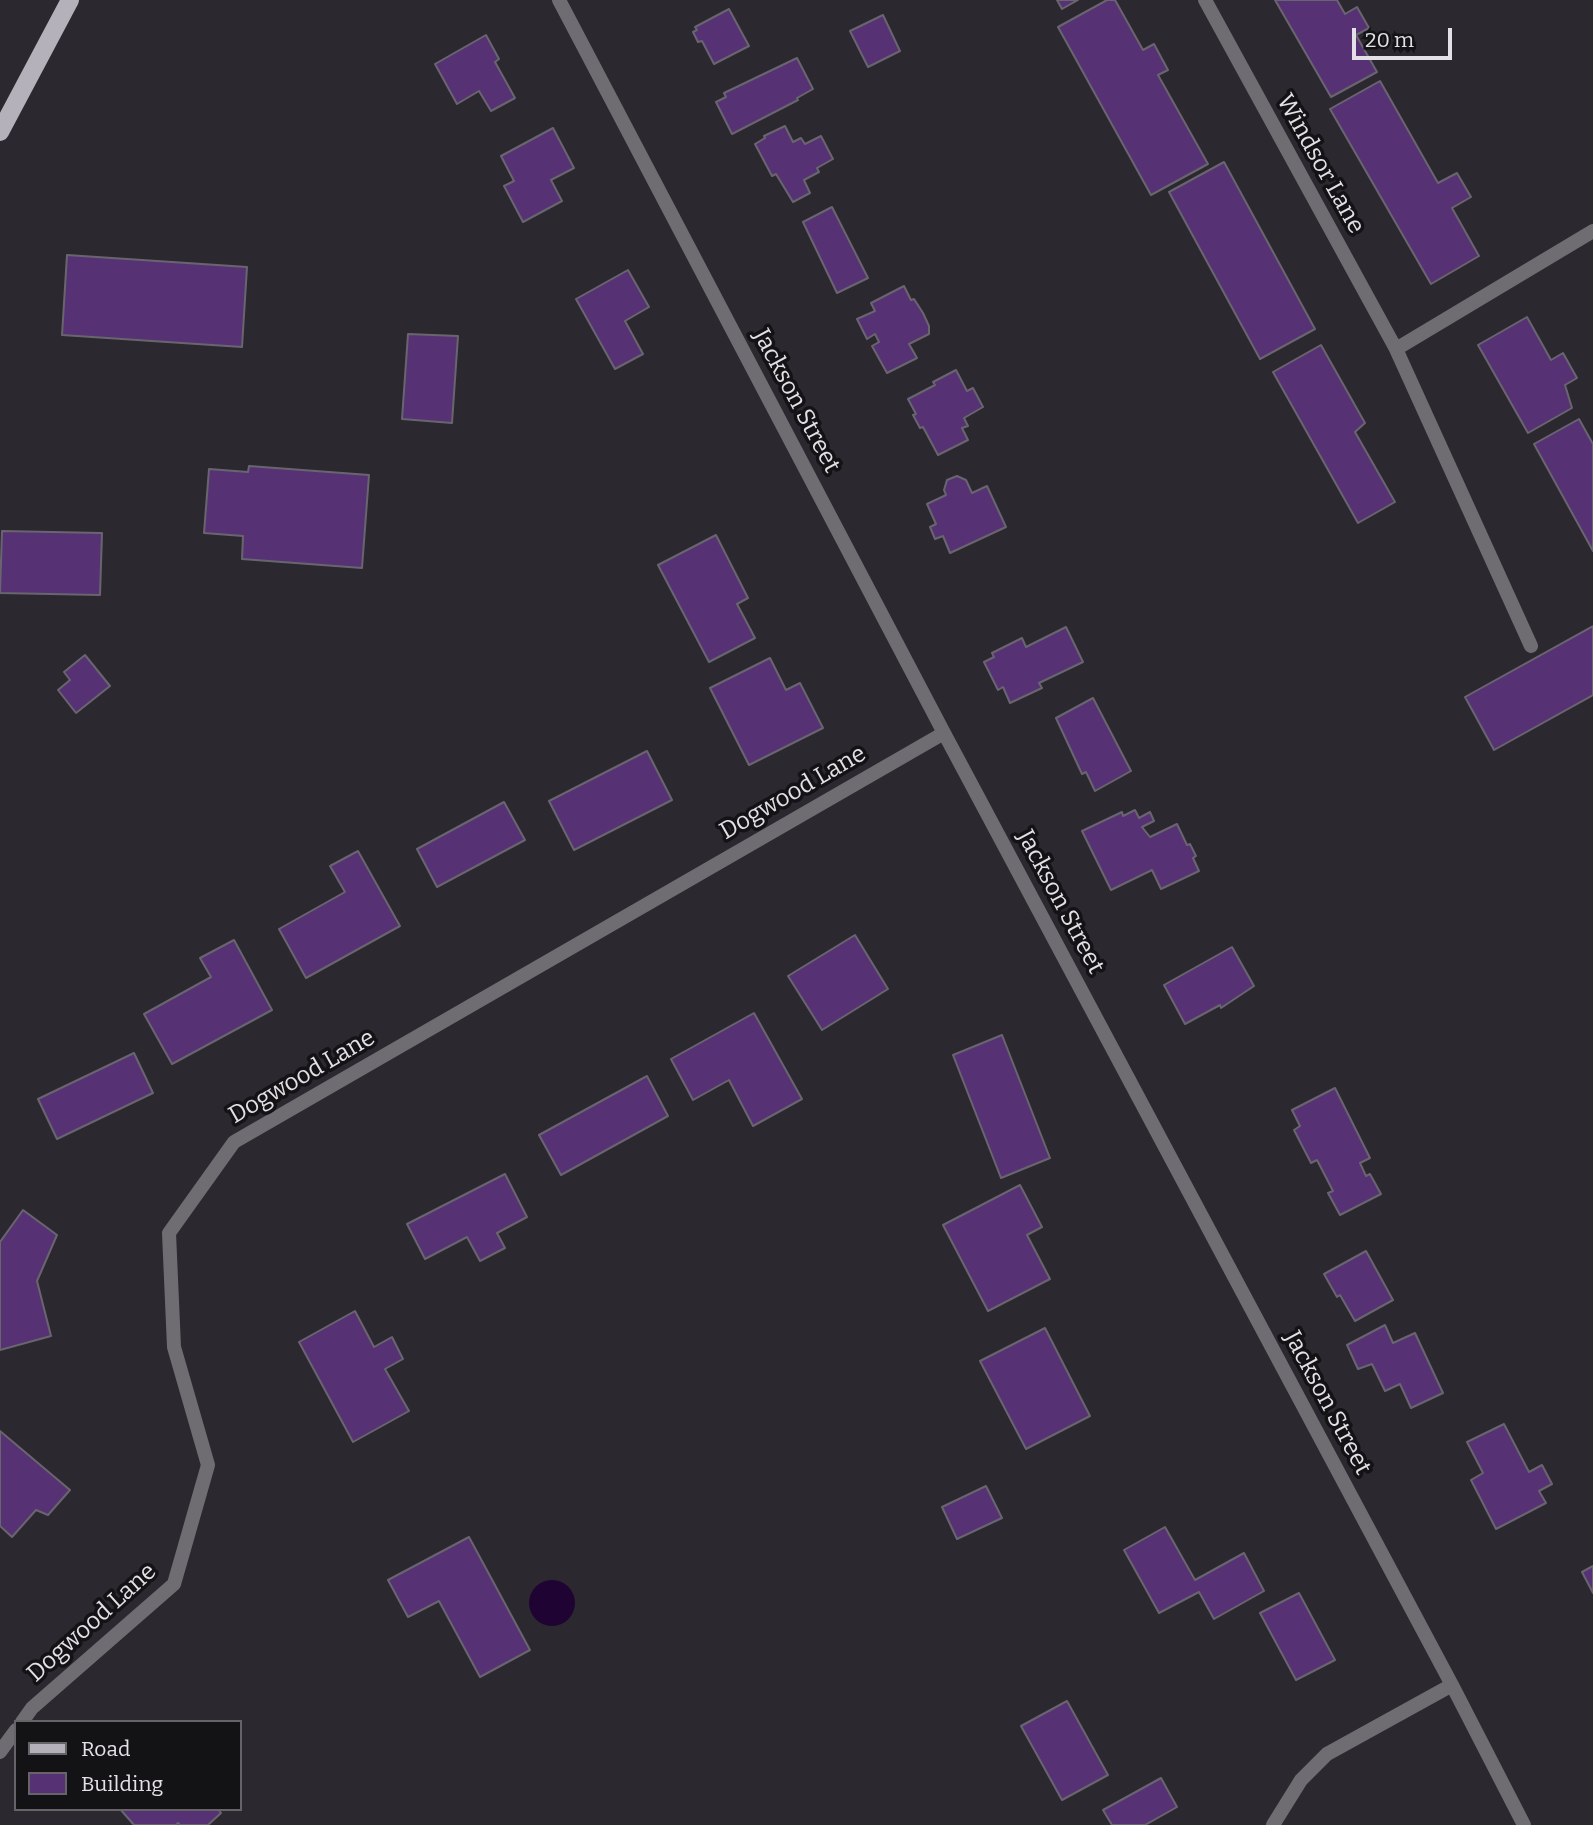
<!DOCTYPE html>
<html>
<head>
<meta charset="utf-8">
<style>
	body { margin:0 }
	#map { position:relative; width:1593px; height:1825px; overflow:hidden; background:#2c2830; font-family:Bitter,serif }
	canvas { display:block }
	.legend { position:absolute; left:14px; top:1720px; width:228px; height:91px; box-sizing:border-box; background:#131215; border:2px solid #666469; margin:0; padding:9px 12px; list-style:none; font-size:21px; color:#e3e0e6 }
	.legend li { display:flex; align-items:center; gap:14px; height:35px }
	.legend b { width:35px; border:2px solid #666469 }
	.scale { position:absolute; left:1352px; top:28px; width:100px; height:32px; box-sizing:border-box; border:4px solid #e3e0e6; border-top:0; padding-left:9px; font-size:21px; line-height:24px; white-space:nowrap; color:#e3e0e6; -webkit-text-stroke:5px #131215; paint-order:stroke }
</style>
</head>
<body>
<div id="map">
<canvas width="1593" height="1825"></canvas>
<ul class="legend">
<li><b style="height:9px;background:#b5b1ba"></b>Road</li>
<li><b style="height:19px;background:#563275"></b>Building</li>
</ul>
<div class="scale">20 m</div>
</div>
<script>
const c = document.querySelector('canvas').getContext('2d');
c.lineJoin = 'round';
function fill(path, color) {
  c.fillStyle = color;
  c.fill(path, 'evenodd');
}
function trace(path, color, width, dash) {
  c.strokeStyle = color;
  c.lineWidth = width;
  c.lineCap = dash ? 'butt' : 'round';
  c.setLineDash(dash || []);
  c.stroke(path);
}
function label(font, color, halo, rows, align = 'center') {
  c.font = font + ' Bitter,serif';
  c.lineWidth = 7;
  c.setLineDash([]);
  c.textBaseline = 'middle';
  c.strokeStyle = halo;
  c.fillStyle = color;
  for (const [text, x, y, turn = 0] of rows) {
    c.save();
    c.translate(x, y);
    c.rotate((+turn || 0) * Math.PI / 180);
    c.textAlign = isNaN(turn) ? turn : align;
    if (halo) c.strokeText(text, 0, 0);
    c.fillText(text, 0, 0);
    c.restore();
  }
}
const water = new Path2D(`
	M529 1603a23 23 0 1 1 46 0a23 23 0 1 1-46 0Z`);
const building = new Path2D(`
	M1057 0H1078L1062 9Z
	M1107 0H1115L1143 50 1154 44 1168 70 1158 75 1208 164 1151 195 1058 27Z
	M1275 0H1337L1345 14 1357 7 1369 28 1356 35 1377 72 1331 97Z
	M729 9 749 46 714 64 702 41 698 42 693 32 697 30 695 27Z
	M883 15 900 51 868 67 850 31Z
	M486 35 499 59 495 62 515 98 491 111 479 91 457 104 435 64Z
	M797 58 813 89 797 98 798 100 732 134 716 102 726 97 724 93Z
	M1380 81 1438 183 1457 173 1471 197 1452 208 1479 256 1431 284 1330 109Z
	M785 126 793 142 801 138 805 144 821 136 833 159 817 168 819 172 804 180 810 193 793 202 776 174 772 176 755 144 765 138 764 136Z
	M553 128 574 168 551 180 562 201 523 222 504 186 514 181 501 156Z
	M1224 162 1315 329 1260 359 1169 192Z
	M832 207 868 278 837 293 803 222Z
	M67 255 247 267 242 347 62 335Z
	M628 270 649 307 625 321 643 354 615 369 576 299Z
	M904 286 911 300 914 299 923 313 929 326V334L909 344 917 358 887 373 872 346 879 342 875 334 867 339 857 319 875 311 871 303Z
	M1527 317 1551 360 1563 353 1577 378 1565 385 1572 408 1528 433 1478 345Z
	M408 334 458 336 452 423 402 419Z
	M1321 345 1365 423 1355 432 1395 502 1358 523 1273 372Z
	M956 370 967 391 973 388 983 407 964 418 968 426 962 428 968 440 938 455 923 427 920 428 913 415 916 414 908 399 935 385 933 382Z
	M1579 419 1593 444V551L1534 444Z
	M249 466 369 475 362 568 242 559 243 536 204 533 209 469 248 472Z
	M957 476 966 480 972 493 987 486 1006 527 950 553 943 536 935 539 930 527 936 524 927 504 946 495 944 490 947 480Z
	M2 531 102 533 100 595 0 593Z
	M716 535 748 598 737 604 755 638 709 662 658 565Z
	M1593 626V695L1494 750 1465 697Z
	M1066 627 1083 662 1039 683 1042 688 1010 703 1003 687 998 690 984 662 994 657 992 653 1022 638 1026 647Z
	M85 655 110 686 76 713 58 690 70 680 64 672Z
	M770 658 786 690 800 683 823 728 749 765 710 688Z
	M1093 698 1131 771 1095 791 1086 772 1082 774 1056 718Z
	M647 751 672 800 574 850 549 801Z
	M504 802 525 840 437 887 417 849Z
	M1135 810 1139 818 1150 812 1154 821 1142 827 1150 837 1177 824 1187 845 1190 844 1196 856 1193 858 1199 871 1161 889 1152 870 1111 890 1082 831 1122 812 1123 816Z
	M358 851 400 926 306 978 279 929 345 892 330 866Z
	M855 935 888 989 822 1030 788 976Z
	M234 940 272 1010 172 1064 144 1014 211 977 200 958Z
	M1232 947 1254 986 1221 1008 1220 1005 1185 1024 1164 985Z
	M754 1013 802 1099 753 1126 729 1080 693 1100 671 1059Z
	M1002 1035 1050 1158 1001 1178 953 1055Z
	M134 1053 153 1093 57 1139 38 1099Z
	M647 1076 668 1116 561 1175 539 1135Z
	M1335 1088 1370 1158 1360 1163 1366 1176 1370 1174 1381 1194 1340 1215 1328 1193 1333 1191 1317 1160 1311 1163 1294 1130 1300 1126 1292 1110Z
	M505 1174 527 1217 497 1233 505 1248 480 1261 467 1237 425 1259 407 1224Z
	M1020 1185 1042 1227 1027 1235 1050 1279 988 1311 943 1225Z
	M23 1210 57 1235 37 1281 51 1336 0 1350V1242Z
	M1366 1251 1393 1300 1355 1321 1340 1295 1337 1297 1324 1274Z
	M355 1311 374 1347 392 1337 403 1359 385 1369 409 1411 353 1442 299 1342Z
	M1385 1325 1393 1343 1415 1333 1443 1393 1411 1408 1400 1384 1385 1391 1372 1364 1358 1369 1347 1345Z
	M1045 1328 1090 1416 1026 1449 980 1361Z
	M1504 1424 1529 1472 1542 1465 1552 1484 1539 1491 1546 1503 1496 1529 1471 1480 1483 1473 1467 1442Z
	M0 1431 70 1490 48 1515 36 1510 12 1537 0 1526Z
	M986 1486 1002 1518 957 1539 942 1507Z
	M1165 1527 1195 1580 1244 1553 1264 1591 1214 1619 1199 1592 1159 1613 1124 1550Z
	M469 1537 530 1650 480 1677 439 1601 408 1617 388 1580Z
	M1593 1566V1593L1582 1572Z
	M1299 1593 1335 1660 1296 1680 1260 1613Z
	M1067 1701 1108 1775 1062 1800 1021 1726Z
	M1161 1778 1177 1807 1145 1825H1112L1103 1810Z
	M120 1809H218L221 1813 208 1825H180L178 1823 176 1825H134Z`);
const minor = new Path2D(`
	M559 0 944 733 1452 1685 1524 1825
	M1205 0 1396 349 1531 646
	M1396 349 1593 231
	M22 1722 32 1708 174 1584 208 1465 174 1347 169 1233 234 1142 944 733
	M0 1752 16 1730
	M1273 1825 1301 1780 1327 1754 1452 1685`);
const primary = new Path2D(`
	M0 132 70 0`);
const streetNames = [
	["Windsor Lane",1320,164,61],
	["Jackson Street",796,401,62],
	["Dogwood Lane",793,793,-30],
	["Jackson Street",1060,902,62],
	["Dogwood Lane",302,1077,-30],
	["Jackson Street",1327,1403,62],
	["Dogwood Lane",92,1623,-42]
];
fill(water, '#1f0333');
fill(building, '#563275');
trace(building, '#69656e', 2);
trace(minor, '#6f6d72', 14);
trace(primary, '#b5b1ba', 18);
label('24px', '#e3e0e6', '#131215', streetNames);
</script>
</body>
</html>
